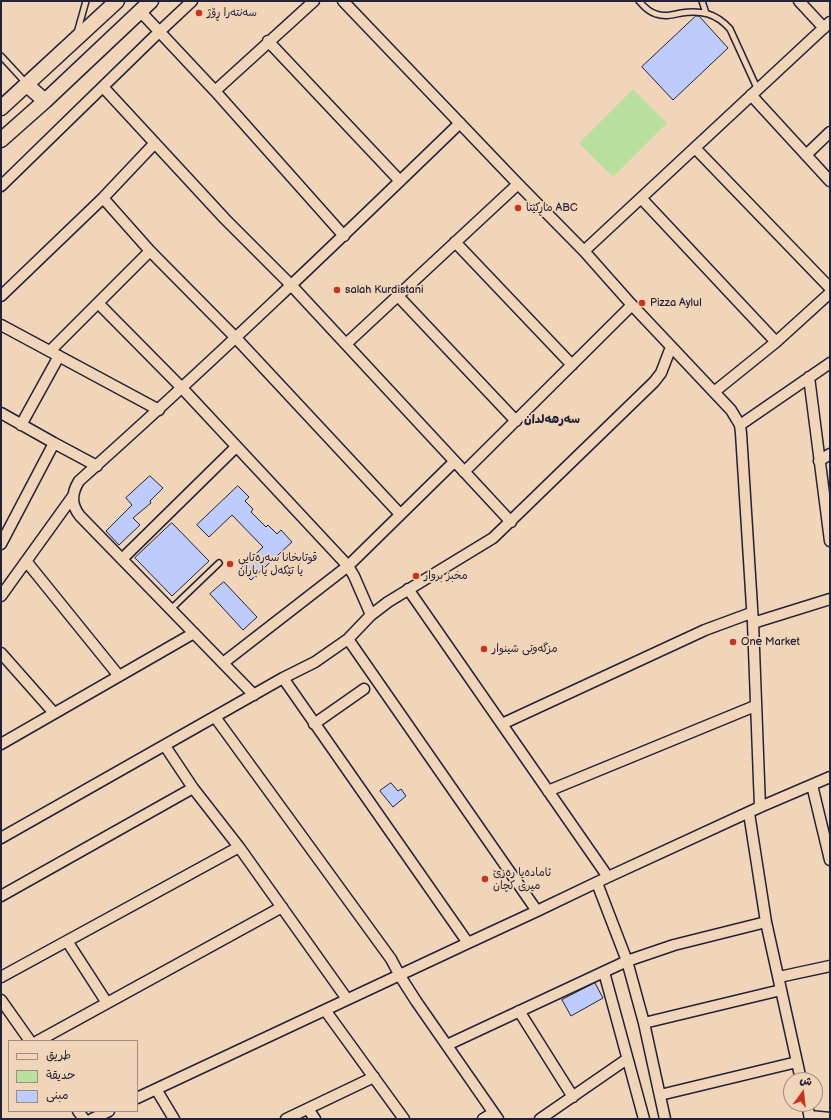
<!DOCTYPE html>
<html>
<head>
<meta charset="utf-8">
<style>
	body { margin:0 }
	#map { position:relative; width:831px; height:1120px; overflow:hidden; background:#f1d5b8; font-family:"Balsamiq Sans","Playpen Sans Arabic",sans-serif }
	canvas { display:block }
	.frame { position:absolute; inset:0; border:2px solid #22223b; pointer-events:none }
	.legend { position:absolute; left:8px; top:1040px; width:130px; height:72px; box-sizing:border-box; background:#f1d5b8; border:1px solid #9e8d86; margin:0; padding:5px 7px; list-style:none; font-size:12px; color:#22223b }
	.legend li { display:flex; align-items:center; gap:8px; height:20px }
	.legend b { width:20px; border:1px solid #9e8d86 }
	.north { position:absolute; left:783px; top:1072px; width:40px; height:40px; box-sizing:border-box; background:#f1d5b8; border:1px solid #9e8d86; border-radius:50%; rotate:15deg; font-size:11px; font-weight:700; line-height:16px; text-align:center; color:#22223b }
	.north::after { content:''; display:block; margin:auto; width:14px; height:18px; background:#c8321e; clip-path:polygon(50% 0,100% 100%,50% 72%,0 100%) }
</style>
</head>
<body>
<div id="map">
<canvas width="831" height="1120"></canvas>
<div class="frame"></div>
<ul class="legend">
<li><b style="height:5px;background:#f1d5b8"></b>طريق</li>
<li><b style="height:11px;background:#b9e19d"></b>حديقة</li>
<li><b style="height:11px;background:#bdccfc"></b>مبنى</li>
</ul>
<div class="north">ش</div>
</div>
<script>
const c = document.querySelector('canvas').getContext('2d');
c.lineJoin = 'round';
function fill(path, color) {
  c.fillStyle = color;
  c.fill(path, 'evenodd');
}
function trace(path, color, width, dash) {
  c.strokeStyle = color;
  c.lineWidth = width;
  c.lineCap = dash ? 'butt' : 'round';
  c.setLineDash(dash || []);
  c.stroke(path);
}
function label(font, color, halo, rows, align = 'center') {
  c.font = font + ' "Balsamiq Sans","Playpen Sans Arabic",sans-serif';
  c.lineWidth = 3.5;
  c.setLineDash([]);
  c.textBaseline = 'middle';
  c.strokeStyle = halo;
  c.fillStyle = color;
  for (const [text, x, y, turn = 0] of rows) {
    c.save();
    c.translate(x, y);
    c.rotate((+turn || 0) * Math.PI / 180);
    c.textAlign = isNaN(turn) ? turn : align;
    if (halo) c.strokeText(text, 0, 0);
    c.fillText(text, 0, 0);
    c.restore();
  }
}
const green = new Path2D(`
	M633 89 667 123 613 177 579 143Z`);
const building = new Path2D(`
	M696 16H699L728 48 673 100 642 67Z
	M150 476 163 488 150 501 151 503 133 518 140 525 119 545 106 531 132 505 126 498Z
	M238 486 249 497 245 501 253 509 251 512 266 527 268 525 277 534 281 530 292 542 251 580 240 569 263 547 232 515 209 537 197 525Z
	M172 523 209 561 172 596 135 558Z
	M224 582 257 617 243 630 210 594Z
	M391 783 398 791 401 789 406 796 393 807 380 791Z
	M595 983 603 998 571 1016 562 1000Z`);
const service = new Path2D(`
	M639 1C644 7 649 12 656 14 665 17 672 15 681 13 701 10 716 13 730 29L757 88
	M702 1 706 13
	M77 33 86 1
	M1 56 26 83
	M171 609 219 563`);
const minor = new Path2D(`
	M343 1 518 184 584 251 631 304 731 410 740 425 741 433 753 623 760 807
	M799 1 824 28
	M140 11 215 91 344 236
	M268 41 400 181
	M103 87 225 219 291 285 511 522
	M215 91 314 1
	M751 95 830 181
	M695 148 830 288
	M806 155 830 132
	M1 186 159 32 192 1
	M103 198 150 251 235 337 400 514
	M641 198 776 342
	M455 242 572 365
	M584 251 830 22
	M1 296 103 198 155 143
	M398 296 516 421
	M98 303 182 388 348 566 354 576 371 615
	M1 325 159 410
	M346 344 518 184
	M50 351 150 251
	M809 377 830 541
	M714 392 776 342 830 293
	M1 413 54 443 97 466
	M21 425 59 356
	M740 425 830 363
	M819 461 830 454
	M464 472 632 305
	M1 544 54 443
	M122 559 236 447
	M26 561 119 676
	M408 589 608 877
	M1 596 73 496
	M753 623 830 599
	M348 639 537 911
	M1 653 54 713
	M223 663 348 566 454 462
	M283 678 468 943
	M254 695 80 516C71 505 71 494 79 481 209 365 335 244 460 123
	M215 717 391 959 400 976 416 1001 498 1119
	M314 724 364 689
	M502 724 705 630 751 613
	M1 744 194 633
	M165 746 193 788 239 847 347 999
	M812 785 830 860
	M548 791 755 706
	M749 813 766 922 801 1080
	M1 838 283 678 315 662 348 639 371 615 388 602 493 538 654 382 661 373 671 347
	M597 883 627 961 644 1023 665 1119
	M1 896 193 788
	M67 941 107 1003
	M604 972 644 1119
	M1 977 239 847
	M779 977 830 966
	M1 1000 30 1041
	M325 1010 404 1119
	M519 1011 573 1097
	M644 1023 781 990
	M38 1041 282 907
	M447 1045 627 961 674 945 766 922
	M156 1089 174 1119
	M660 1095 797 1062
	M137 1098 468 943 537 911 608 877 760 807 830 777
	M807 1104 810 1119
	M308 1109 315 1119
	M78 1111 84 1119
	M810 1116 830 1118
	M92 1119 109 1111
	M286 1119 374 1077
	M483 1119 493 1113
	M540 1119 627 1059`);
const secondary = new Path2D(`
	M27 85 45 101
	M1 108 117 1
	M1 140 45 101 151 1`);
const markers = [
	[199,13,4,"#c8321e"],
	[518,208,4,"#c8321e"],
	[337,290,4,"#c8321e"],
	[642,303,4,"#c8321e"],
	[230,564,4,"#c8321e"],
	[416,576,4,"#c8321e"],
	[733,642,4,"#c8321e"],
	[484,649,4,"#c8321e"],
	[485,879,4,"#c8321e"]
];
const poiNames = [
	["سەنتەرا ڕۆژ",207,13],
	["ماڕکێتا ABC",526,208],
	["salah Kurdistani",345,290],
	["Pizza Aylul",650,303],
	["قوتابخانا سەرەتایی",238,558],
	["یا تێکەل یا باران",238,571],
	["مخبز بروار",424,576],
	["One Market",741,642],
	["مزگەوتی شينوار",492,649],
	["ئامادەيا رەزێ",493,873],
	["ميرى كچان",493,886]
];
const neighbourhoodNames = [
	["سەرهەلدان",552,420]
];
fill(green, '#b9e19d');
fill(building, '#bdccfc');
trace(building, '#22223b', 1);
trace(service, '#22223b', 8);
trace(minor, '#22223b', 13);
trace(secondary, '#22223b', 17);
trace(service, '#f1d5b8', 5);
trace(minor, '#f1d5b8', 10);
trace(secondary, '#f1d5b8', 14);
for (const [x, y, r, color] of markers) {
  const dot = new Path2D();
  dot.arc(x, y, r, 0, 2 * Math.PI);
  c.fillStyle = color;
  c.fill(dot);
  trace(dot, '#f1d5b8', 1.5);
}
label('11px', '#22223b', '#f1d5b8', poiNames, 'left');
label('bold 12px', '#22223b', '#f1d5b8', neighbourhoodNames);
</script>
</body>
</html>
